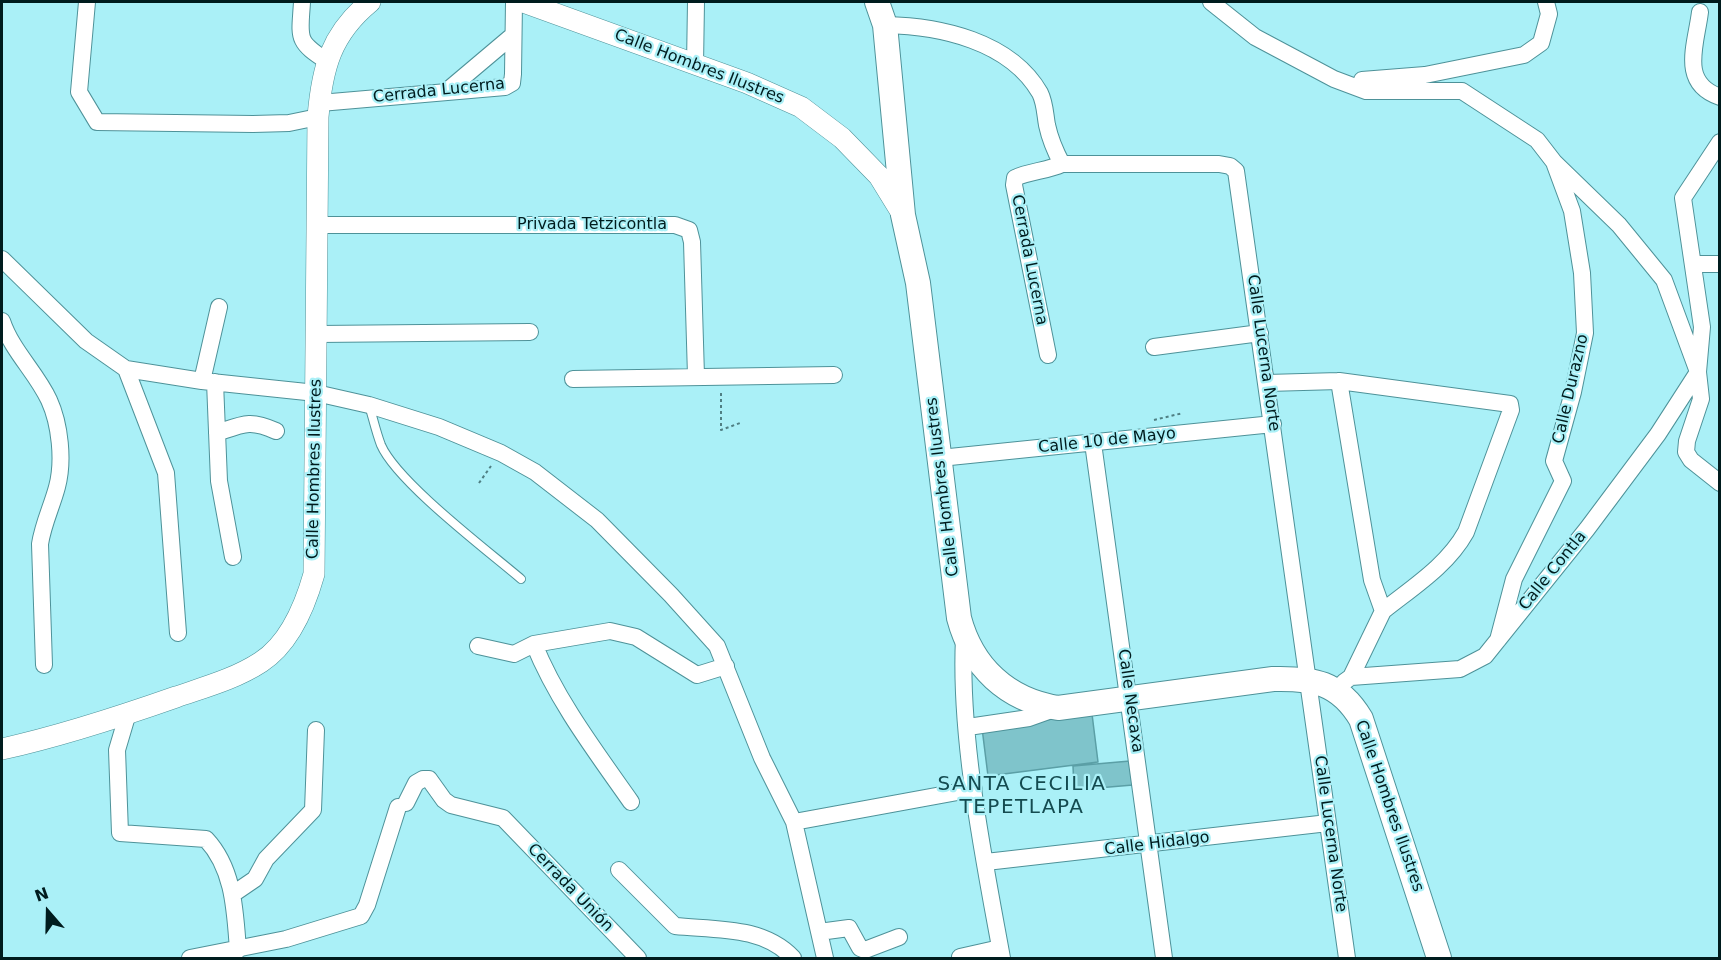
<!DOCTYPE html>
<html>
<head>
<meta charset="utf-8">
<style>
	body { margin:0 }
	#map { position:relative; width:1721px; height:960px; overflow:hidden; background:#aaf0f7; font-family:"DejaVu Sans",sans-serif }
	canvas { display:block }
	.frame { position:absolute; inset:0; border:3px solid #001c1e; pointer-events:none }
	.north { position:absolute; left:18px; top:882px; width:60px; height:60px; -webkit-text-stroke:4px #aaf0f7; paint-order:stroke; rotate:340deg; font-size:16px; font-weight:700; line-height:24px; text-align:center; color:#001c1e }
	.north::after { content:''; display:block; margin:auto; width:21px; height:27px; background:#001c1e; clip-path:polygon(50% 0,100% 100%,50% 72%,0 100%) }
</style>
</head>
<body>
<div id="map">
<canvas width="1721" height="960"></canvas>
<div class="frame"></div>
<div class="north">N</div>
</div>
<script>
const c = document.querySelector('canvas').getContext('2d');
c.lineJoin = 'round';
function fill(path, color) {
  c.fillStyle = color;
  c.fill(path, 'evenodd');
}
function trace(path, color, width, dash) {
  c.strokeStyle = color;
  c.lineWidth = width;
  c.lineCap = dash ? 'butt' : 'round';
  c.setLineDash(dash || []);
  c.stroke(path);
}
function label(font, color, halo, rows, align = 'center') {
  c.font = font + ' "DejaVu Sans",sans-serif';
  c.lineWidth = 4.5;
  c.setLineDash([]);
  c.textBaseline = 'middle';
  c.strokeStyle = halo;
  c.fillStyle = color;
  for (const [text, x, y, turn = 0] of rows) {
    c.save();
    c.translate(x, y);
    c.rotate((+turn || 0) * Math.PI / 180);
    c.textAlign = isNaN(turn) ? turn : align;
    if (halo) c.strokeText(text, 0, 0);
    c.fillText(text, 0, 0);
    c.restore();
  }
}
const building = new Path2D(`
	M1092 714 1098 762 988 776 982 728Z
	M1130 761 1133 785 1074 790 1073 766Z`);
const path = new Path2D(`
	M721 393V430L740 423
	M1154 420 1183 413
	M479 483 491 466`);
const service = new Path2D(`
	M369 405C373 418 376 432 381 445 397 482 487 550 521 579`);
const minor = new Path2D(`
	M87 2 79 92 97 122 253 124 289 123 318 117
	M302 2C300 37 295 41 327 61
	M1211 2 1255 37 1334 79 1366 91H1462L1537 140 1554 162 1619 225 1664 280 1698 372
	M1700 12C1696 45 1679 83 1720 97
	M885 25C940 26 1010 41 1040 93 1045 103 1045 114 1047 125 1050 139 1055 151 1062 164H1219L1230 166 1236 171 1347 958
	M695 65 696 2
	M1362 80 1425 75 1524 55 1541 43 1549 14 1546 2
	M448 90 512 36
	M320 103 505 87 512 83 513 74 514 2
	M1720 142 1683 198 1702 327 1698 372 1701 399 1687 441 1686 452 1691 460 1720 483
	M318 225H675L689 230 692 242 696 376
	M2 259 86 341 126 369 202 381 316 393 369 405 439 427 501 453 535 472 597 520 671 595 717 646 762 758 794 822 825 958
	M1694 264H1720
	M2 321C12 351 36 372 49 400 60 424 64 461 57 487 52 506 43 524 40 544L44 665
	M318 334 530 332
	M1154 347 1260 333
	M1048 355 1014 185 1015 178C1029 171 1047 171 1062 164
	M126 369 166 473 178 633
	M573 379 834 375
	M202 381 219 307
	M1339 381 1372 580 1383 611 1351 677 1344 682
	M215 382 219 481 233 557
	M1267 383 1339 381 1510 404 1511 410 1466 532C1447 566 1413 587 1383 611
	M217 433C243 424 250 419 276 431
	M1093 443 1164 958
	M940 458 1273 424
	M964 638C959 738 984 859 1002 958
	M1498 640 1514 579 1563 481 1554 461 1573 392 1585 333 1582 273 1572 211 1555 165
	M534 644C557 701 596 752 631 802
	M478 646 514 654 534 644 610 631 636 637 697 675 726 666
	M1351 677 1460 669 1485 656 1587 529 1658 434 1698 372
	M128 713 117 750 120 833 206 839C234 869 235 911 238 950
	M968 727 1029 718 1057 708
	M406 803 416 783 423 779H429L444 800 451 805 503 818 638 958
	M794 822 974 789
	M986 862 1328 823
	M619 870 675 926C716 930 763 926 793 958
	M233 894 255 879 266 859 313 810 316 730
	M819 932 849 928 860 948 865 950 899 937
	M960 957 1000 948
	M190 958 286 939 361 916 367 905 398 807`);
const tertiary = new Path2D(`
	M523 2 747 83 801 107 842 138 879 176 903 215
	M2 749C61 736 119 717 176 697 205 687 235 679 261 662 290 643 305 606 314 574L318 117C322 68 331 34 370 2`);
const secondary = new Path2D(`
	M877 2 885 25 903 215 918 283 959 618C972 667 1007 700 1058 708L1273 679C1313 678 1339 682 1361 719L1439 958`);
const streetNames = [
	["Calle Hombres Ilustres",699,67,21],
	["Cerrada Lucerna",439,91,-6],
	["Privada Tetzicontla",592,225],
	["Cerrada Lucerna",1029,260,79],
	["Calle Lucerna Norte",1263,353,82],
	["Calle Durazno",1571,389,-77],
	["Calle 10 de Mayo",1107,441,-6],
	["Calle Hombres Ilustres",315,469,-89],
	["Calle Hombres Ilustres",943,487,-97],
	["Calle Contla",1553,571,-51],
	["Calle Necaxa",1130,701,82],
	["Calle Hombres Ilustres",1389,806,71],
	["Calle Lucerna Norte",1330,834,82],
	["Calle Hidalgo",1157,844,-7],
	["Cerrada Unión",570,888,46]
];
const quarterNames = [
	["SANTA CECILIA",1022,785],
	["TEPETLAPA",1022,808]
];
fill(building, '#7fc4cb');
trace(building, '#5b9fa6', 1.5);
trace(service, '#4e9299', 10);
trace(minor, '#4e9299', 18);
trace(tertiary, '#4e9299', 22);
trace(secondary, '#4e9299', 26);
trace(path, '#4f7f83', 2, [3, 3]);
trace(service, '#fff', 8);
trace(minor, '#fff', 16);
trace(tertiary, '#fff', 21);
trace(secondary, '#fff', 24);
label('16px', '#001c1e', '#aaf0f7', streetNames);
c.letterSpacing = '1.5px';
label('20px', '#144b50', '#aaf0f7', quarterNames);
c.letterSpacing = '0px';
</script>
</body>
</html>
